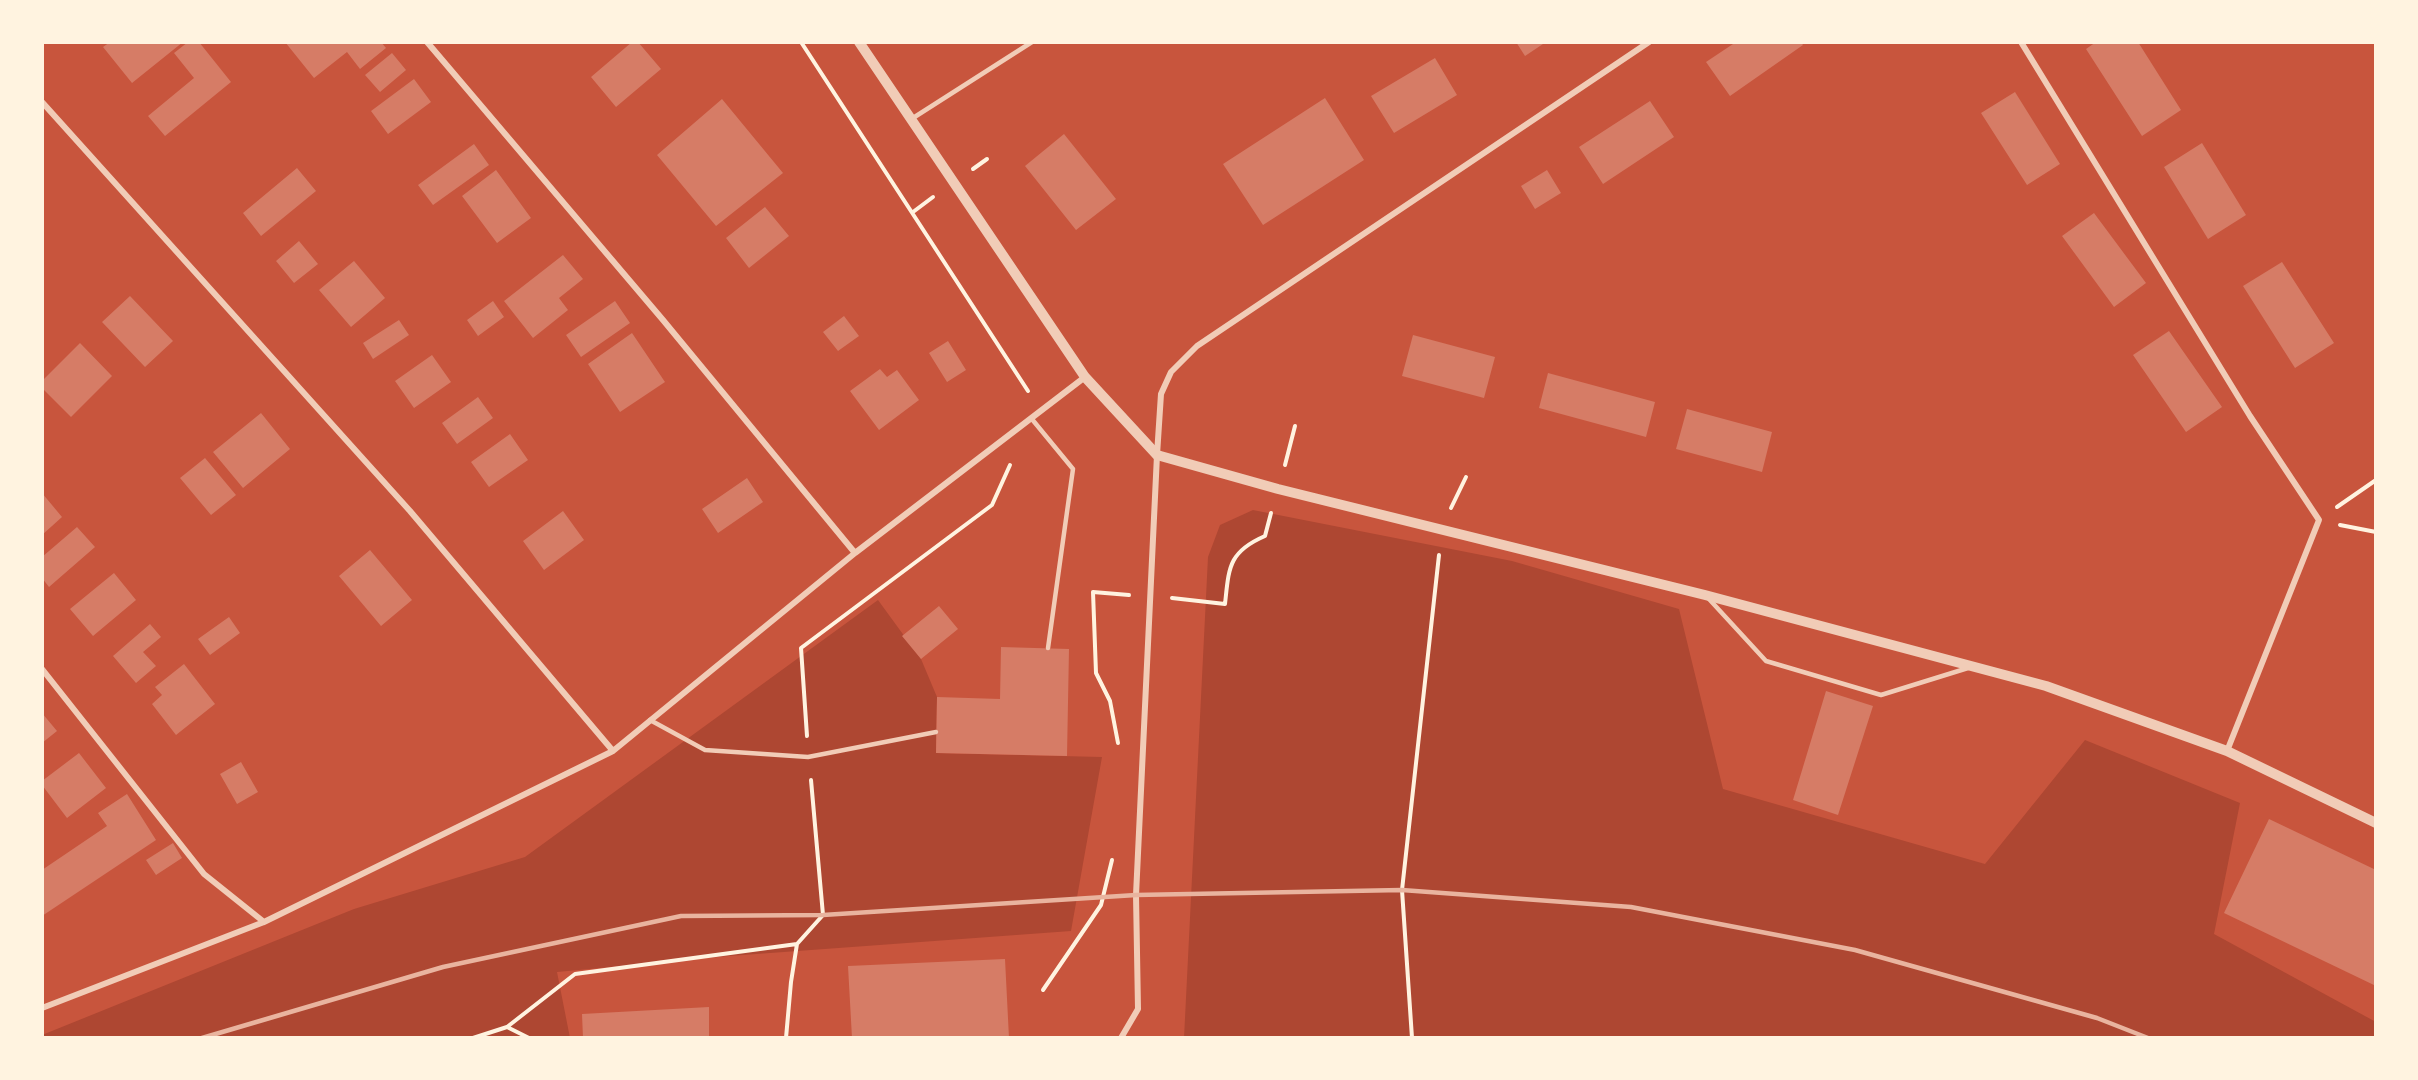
<!DOCTYPE html>
<html>
<head>
<meta charset="utf-8">
<style>
	body { margin:0 }
	#map { position:relative; width:2418px; height:1080px; overflow:hidden; background:#c8553d; font-family:Overpass,sans-serif }
	canvas { display:block }
	.frame { position:absolute; inset:0; border:44px solid #fff3e0; pointer-events:none }
</style>
</head>
<body>
<div id="map">
<canvas width="2418" height="1080"></canvas>
<div class="frame"></div>
</div>
<script>
const c = document.querySelector('canvas').getContext('2d');
c.lineJoin = 'round';
function fill(path, color) {
  c.fillStyle = color;
  c.fill(path, 'evenodd');
}
function trace(path, color, width, dash) {
  c.strokeStyle = color;
  c.lineWidth = width;
  c.lineCap = dash ? 'butt' : 'round';
  c.setLineDash(dash || []);
  c.stroke(path);
}
const green = new Path2D(`
	M1253 510 1512 561 1679 609 1723 789 1985 864 2085 740 2240 803 2214 934 2376 1022V1038H1184L1208 557 1220 525Z
	M878 600 921 659 937 697 936 753 1102 757 1071 931 729 956 557 972 570 1038H42V1035L354 909 525 857Z`);
const building = new Path2D(`
	M110 42H183L132 83 103 47Z
	M188 42H199L231 82 165 136 148 116 194 78 174 53Z
	M285 42H381L386 48 360 69 347 52 314 78Z
	M632 42H638L661 69 616 107 591 77Z
	M1516 42H1546L1525 56Z
	M1736 42H1801L1803 45 1730 96 1706 62Z
	M2096 42H2138L2181 110 2142 136 2086 49Z
	M392 53 406 70 380 92 365 75Z
	M1435 58 1457 95 1394 133 1371 96Z
	M414 79 431 102 388 134 371 111Z
	M2015 92 2060 164 2027 185 1981 113Z
	M1325 98 1364 160 1263 225 1223 164Z
	M722 99 783 173 716 226 657 155Z
	M1650 101 1674 137 1603 184 1579 147Z
	M1064 134 1116 199 1076 230 1025 166Z
	M2202 143 2246 215 2208 239 2164 167Z
	M474 144 489 165 433 205 418 185Z
	M297 168 316 191 261 236 243 213Z
	M496 170 531 218 497 243 462 196Z
	M1547 170 1561 193 1535 209 1521 186Z
	M765 207 789 236 749 268 726 238Z
	M2094 213 2146 283 2114 307 2062 236Z
	M299 241 318 264 294 283 276 261Z
	M563 255 583 279 559 298 568 310 533 338 504 301Z
	M354 261 385 298 351 327 319 290Z
	M2282 262 2334 343 2295 368 2243 286Z
	M130 296 173 341 145 367 102 322Z
	M493 301 504 317 478 336 467 320Z
	M615 301 630 323 581 357 566 335Z
	M844 316 859 336 838 351 823 332Z
	M399 320 409 335 373 359 363 343Z
	M2169 331 2222 407 2186 432 2133 355Z
	M632 333 665 382 620 412 588 364Z
	M1413 335 1495 357 1484 398 1402 376Z
	M948 341 966 370 947 382 929 353Z
	M80 343 112 376 71 417 42 388V381Z
	M432 355 451 382 414 408 395 381Z
	M880 369 887 377 897 370 919 400 879 430 850 391Z
	M1548 373 1655 402 1646 437 1539 408Z
	M478 397 493 418 457 444 442 423Z
	M1687 409 1772 432 1762 472 1676 449Z
	M261 413 290 449 243 488 213 452Z
	M510 434 528 460 489 487 471 462Z
	M205 458 236 495 211 515 180 478Z
	M747 478 763 502 718 533 702 509Z
	M42 493 62 517 42 535Z
	M563 511 584 540 544 570 523 541Z
	M77 527 95 547 49 587 42 578V557Z
	M370 550 412 600 381 626 339 576Z
	M114 573 136 600 93 636 70 609Z
	M939 606 958 629 921 659 902 636Z
	M229 617 240 633 210 655 198 639Z
	M150 624 161 637 143 652 156 666 136 683 113 656Z
	M1001 647 1069 649 1067 756 936 753 937 697 1000 699Z
	M184 664 215 704 176 735 152 704 162 695 155 687Z
	M1826 691 1873 706 1838 815 1793 800Z
	M42 713 57 731 42 743Z
	M79 753 106 788 67 818 42 785V781Z
	M241 762 258 792 237 804 220 774Z
	M127 794 156 840 42 916V870L107 826 98 813Z
	M2269 819 2376 870V986L2224 913Z
	M173 843 182 858 156 875 146 860Z
	M1005 959 1009 1038H852L848 966Z
	M709 1007V1038H583L582 1014Z`);
const path = new Path2D(`
	M801 42 1028 391
	M973 169 987 159
	M913 212 933 197
	M1285 465 1295 426
	M2337 507 2376 480
	M1451 508 1466 477
	M2340 525 2376 532
	M1172 598 1225 604C1229 568 1228 552 1265 536L1271 513
	M807 736 801 648 992 505 1010 465
	M1118 743 1110 701 1096 673 1093 592 1129 595
	M1043 990 1101 905 1112 860
	M507 1027 575 974 797 944
	M473 1038 507 1027 529 1038
	M786 1038 791 982 797 944 823 915 811 780
	M1412 1038 1402 890 1439 555`);
const service = new Path2D(`
	M913 118 1032 42
	M1031 418 1073 469 1048 648
	M1709 599 1766 661 1881 695 1968 668
	M650 720 705 750 808 757 936 732`);
const minor = new Path2D(`
	M427 42 663 320 855 553
	M2021 42 2250 416 2319 520 2227 751
	M42 102 410 511 613 751
	M42 669 204 874 264 922
	M42 1008 264 922 613 751 855 553 1085 377
	M1121 1038 1138 1009 1136 895 1157 455 1161 394 1171 372 1197 346 1649 42`);
const tertiary = new Path2D(`
	M859 42 1085 377 1157 455 1278 489 1705 595 2046 686 2227 751 2376 823`);
const rail = new Path2D(`
	M202 1038 443 967 681 916 823 915 1136 895 1402 890 1631 907 1855 950 2097 1018 2148 1038`);
fill(green, '#ae4732');
fill(building, '#d67c66');
trace(path, '#fff3e0', 4);
trace(service, '#f1ccb7', 4.5);
trace(minor, '#f1ccb7', 6);
trace(tertiary, '#f1ccb7', 10);
trace(rail, '#e9b49f', 4.5);
</script>
</body>
</html>
